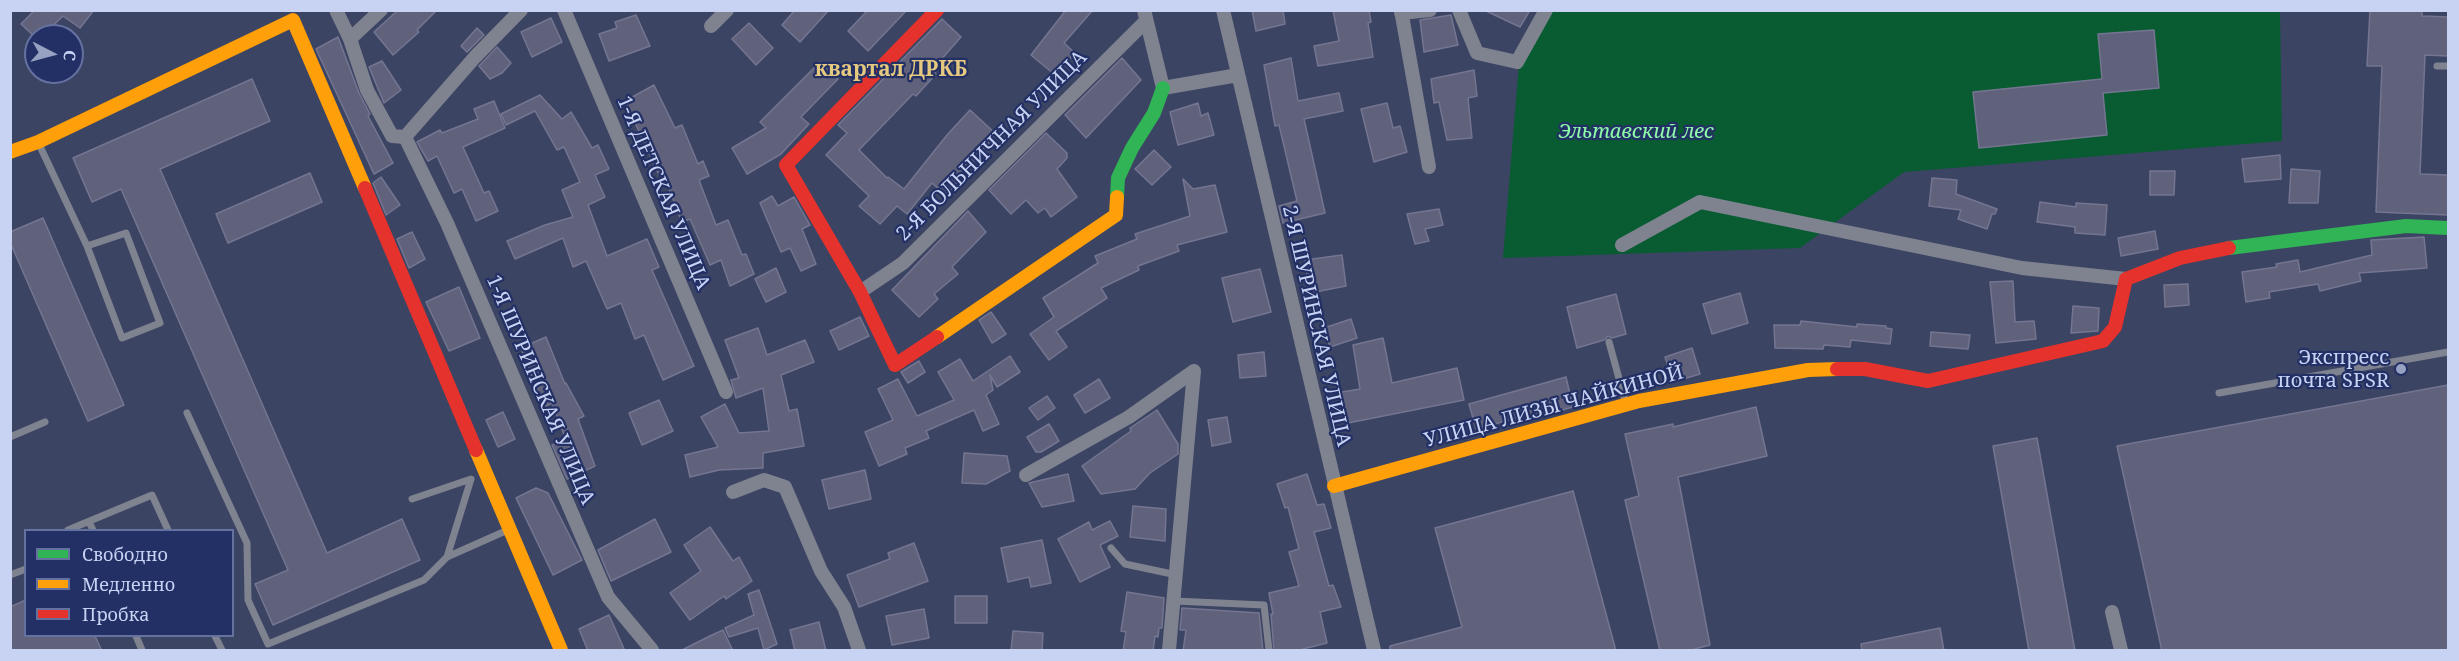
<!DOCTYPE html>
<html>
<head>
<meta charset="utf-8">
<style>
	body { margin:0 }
	#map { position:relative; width:2459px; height:661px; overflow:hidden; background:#3c4463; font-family:"Noto Serif",serif }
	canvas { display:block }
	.frame { position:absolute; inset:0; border:12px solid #c8d3f4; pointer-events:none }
	.legend { position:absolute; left:24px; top:529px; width:210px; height:108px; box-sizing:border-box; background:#233066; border:2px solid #65719f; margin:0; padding:8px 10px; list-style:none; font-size:18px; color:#c8d3f4 }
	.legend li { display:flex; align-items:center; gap:12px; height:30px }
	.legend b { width:30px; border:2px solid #65719f }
	.north { position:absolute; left:24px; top:24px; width:60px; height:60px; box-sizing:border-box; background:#233066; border:2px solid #65719f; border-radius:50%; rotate:96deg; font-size:16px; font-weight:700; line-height:24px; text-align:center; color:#c8d3f4 }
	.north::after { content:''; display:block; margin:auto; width:21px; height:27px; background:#97a1c1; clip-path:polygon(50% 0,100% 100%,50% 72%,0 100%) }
</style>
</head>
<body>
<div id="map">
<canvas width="2459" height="661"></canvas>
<div class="frame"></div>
<ul class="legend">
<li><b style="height:8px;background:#30b455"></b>Свободно</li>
<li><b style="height:8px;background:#ff9f0a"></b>Медленно</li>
<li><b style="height:8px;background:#e5322d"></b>Пробка</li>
</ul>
<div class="north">С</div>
</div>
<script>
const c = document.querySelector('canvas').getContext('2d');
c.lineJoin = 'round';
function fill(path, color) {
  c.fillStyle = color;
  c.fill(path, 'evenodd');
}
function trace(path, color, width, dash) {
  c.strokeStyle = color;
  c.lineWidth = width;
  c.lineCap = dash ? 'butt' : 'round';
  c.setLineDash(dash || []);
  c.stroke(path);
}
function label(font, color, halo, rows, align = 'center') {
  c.font = font + ' "Noto Serif",serif';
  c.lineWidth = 4.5;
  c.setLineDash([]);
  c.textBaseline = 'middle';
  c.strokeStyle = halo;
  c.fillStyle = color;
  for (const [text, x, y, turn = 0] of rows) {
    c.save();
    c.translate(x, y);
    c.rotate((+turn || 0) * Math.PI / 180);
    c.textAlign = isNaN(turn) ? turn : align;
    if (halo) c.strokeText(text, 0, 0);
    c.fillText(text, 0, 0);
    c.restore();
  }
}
const green = new Path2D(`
	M1548 11H2280L2282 141 1904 172 1800 248 1503 258 1519 63Z`);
const building = new Path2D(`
	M35 10H94L80 28 63 16 42 36H36V38L21 24Z
	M398 10H437L417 30 419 32 393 55 374 32Z
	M795 10H829L800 42 782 25Z
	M868 10H907L868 51 848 31Z
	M1066 10H1093L1064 43 1075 53 1055 75 1031 55Z
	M1252 10H1283L1285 24 1256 31Z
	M1333 10H1369L1371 22 1368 23 1373 57 1318 66 1314 46 1339 41Z
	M1484 10H1530L1520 27Z
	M2370 10H2422V16L2448 17V56L2425 55 2420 174 2448 175V215L2376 212 2382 66H2367Z
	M636 15 650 46 609 61 599 34 617 28 615 22Z
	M1451 15 1458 45 1424 52 1420 20Z
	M551 18 562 42 532 57 521 32Z
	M942 19 961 37 932 70 936 74 916 96 913 94 859 150 887 178 888 177 904 189 947 135 970 110 996 134 946 196 932 183 907 214 897 206 880 224 859 206 869 196 826 155 847 133 838 125Z
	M749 23 773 48 756 65 732 39Z
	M477 28 484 35 467 52 461 46Z
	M2154 30 2159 88 2103 93 2107 135 1979 148 1973 92 2102 79 2098 34Z
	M338 37 359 93 370 114 368 116 393 163 374 174 316 49Z
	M497 47 511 63 502 73 490 79 479 66Z
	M1122 58 1141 80 1086 138 1065 115Z
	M1291 58 1298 101 1339 93 1343 111 1304 119 1325 213 1283 223 1279 206 1297 201 1279 125 1275 126 1264 65Z
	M382 61 401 90 384 103 369 67Z
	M820 62 838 79 801 117 809 124 781 154 747 174 732 148 766 128 760 122Z
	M1474 70 1477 96 1468 98 1472 138 1447 140 1439 102 1434 103 1431 79Z
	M252 79 270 121 160 169 327 553 402 519 420 560 273 625 255 584 288 570 121 189 92 202 73 158Z
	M654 85 675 128 682 125 698 164 703 161 709 176 699 180 716 225 728 220 742 255 746 254 754 274 730 286 721 260 710 265 690 219 682 222 663 174 659 175 625 101Z
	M540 95 562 119 571 112 592 148 598 145 609 169 595 175 605 197 588 205 607 256 647 239 659 267 652 270 694 366 663 380 644 335 635 339 621 303 607 309 586 261 573 267 563 238 515 259 507 241 545 225 573 217 562 190 580 182 564 147 557 150 535 111 506 125 501 114Z
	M494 101 505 128 463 147 484 193 489 191 498 211 476 221 462 189 454 193 437 156 428 161 417 142 440 130 442 133 478 119 474 109Z
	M1198 103 1201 116 1208 113 1214 135 1178 145 1170 112Z
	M1387 103 1393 128 1400 126 1407 152 1374 162 1361 109Z
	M1046 133 1067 153V158L1057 169 1077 197 1051 217 1045 208 1038 213 1026 200 1011 214 989 190Z
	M1154 150 1171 167 1152 185 1135 169Z
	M2280 155 2281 179 2245 182 2242 159Z
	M2291 169 2320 171 2318 203H2289Z
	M2150 171H2175L2174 195H2150Z
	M310 173 322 202 228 243 216 214Z
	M381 177 400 205 386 215 373 183Z
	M1932 178 1957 180 1956 194 1997 209 1995 214H1992L1987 229 1958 219 1961 210 1929 206Z
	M1183 179 1193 189 1215 185 1227 232 1177 245 1179 251 1138 266 1139 270 1101 288 1107 298 1056 331 1067 347 1049 360 1030 334 1054 317 1043 298 1098 263 1095 256 1137 239 1135 234 1190 216Z
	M772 196 778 206 794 197 810 225 802 229 816 264 801 271 790 248 781 252 760 203Z
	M2040 202 2076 207V203L2107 205 2105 235 2075 233V227L2037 222Z
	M1439 209 1443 225 1425 229 1429 241 1415 244 1407 214Z
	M968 211 986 232 952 267 958 274 934 294 938 299 919 317 892 290Z
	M43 218 124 405 88 421 10 242V232Z
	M2155 231 2158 249 2121 256 2118 238Z
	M412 232 425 259 409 268 397 239Z
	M2424 237 2427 268 2359 273 2361 281 2320 291 2318 284 2269 292 2270 298 2246 302 2242 272 2277 267 2276 264 2298 260 2300 272 2372 255 2371 240Z
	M1342 255 1346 286 1310 293 1305 260Z
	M776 268 786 292 766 302 755 279Z
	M1260 269 1271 312 1233 322 1222 278Z
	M2013 281 2015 322 2034 321 2036 339 1996 343 1990 282Z
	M2188 284 2189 305 2165 307 2164 285Z
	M459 287 480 338 449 351 426 302Z
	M1740 293 1748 323 1712 334 1703 304Z
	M1616 294 1626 334 1612 338 1608 336 1604 340 1577 348 1567 307Z
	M2073 306 2099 308 2098 331 2071 333Z
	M991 312 1006 334 992 343 979 320Z
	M860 317 869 336 839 350 830 331Z
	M1351 319 1357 338 1330 347 1324 328Z
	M1801 321 1857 327V324L1886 326V328L1892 329 1890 344 1851 340 1850 347 1824 345 1823 349 1775 348 1774 325H1800Z
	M758 328 767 355 805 340 814 362 781 375 789 411 797 409 804 446 763 453V468L719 470 690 477 685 455 718 447 701 417 725 404 739 433 769 431 763 388 736 398 731 380 739 378 725 340Z
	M1931 332 1970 335 1968 349 1930 346Z
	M546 337 565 384 566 383 584 416 578 419 595 466 567 479 552 445 566 440 552 403 544 407 521 348Z
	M1383 338 1392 383 1457 368 1464 400 1348 423 1342 392 1360 389 1353 345Z
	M1692 348 1700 374 1673 382 1665 357Z
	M1264 352 1266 376 1240 378 1238 355Z
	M1010 356 1020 372 997 387 990 375 993 390 986 395 999 424 983 431 974 410 926 431 929 438 905 448 907 454 879 466 865 432 893 420 878 389 898 379 917 416 954 400 938 372 960 359 973 381Z
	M919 361 925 372 908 383 901 372Z
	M1566 377 1573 407 1540 416 1539 412 1476 429 1469 404Z
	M1099 379 1110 398 1085 413 1074 395Z
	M2448 385V651H2162L2117 446Z
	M1047 396 1055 408 1038 420 1029 408Z
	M659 400 673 431 642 445 629 413Z
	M1756 407 1767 456 1678 477 1710 645 1687 651H1660L1625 500 1639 496 1625 434 1673 424V427Z
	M1157 410 1178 444V454L1150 473 1135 489 1101 494 1082 466 1131 431 1130 428Z
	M503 412 515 439 498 447 486 420Z
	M1227 417 1231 442 1212 446 1208 420Z
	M1049 424 1059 441 1041 452H1036L1027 437Z
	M2037 438 2075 651H2029L1993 446Z
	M964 453 1007 456 1010 471 986 484 962 483Z
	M865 470 871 499 829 509 822 480Z
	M1068 474 1074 501 1042 507 1029 483Z
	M1307 474 1317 505 1324 504 1331 528 1314 532 1329 586 1333 585 1341 607 1320 612 1327 643 1295 651H1274L1271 614H1273L1269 593 1299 586 1289 552 1299 549 1288 507 1285 508 1277 484Z
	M536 488 548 493 582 560 553 575 516 498Z
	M1573 491 1616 651H1390V646L1462 627 1435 528Z
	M1133 506 1166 509 1165 541 1130 537Z
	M655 519 671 552 611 581 598 550Z
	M1110 521 1118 536 1100 545 1110 567 1080 582 1058 539 1089 522 1092 530Z
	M710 527 733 561 739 557 752 581 726 599 724 596 690 620 670 593 701 571 684 545Z
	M1042 540 1051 583 1031 587 1029 577 1008 582 1001 548Z
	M914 543 928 581 859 607 847 575 890 559 888 553Z
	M759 590 777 644 764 650 758 628 729 637 725 628 754 615 748 594Z
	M1127 592 1164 598 1162 628H1159L1158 637 1155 636 1153 651H1123L1126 632 1121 631Z
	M955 596H987V623H955Z
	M26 600V636H95L102 651H10V607Z
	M1182 608 1259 613 1263 651H1183L1186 630H1180Z
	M924 609 929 638 892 645 886 616Z
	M609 615 625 651H588L579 629Z
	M819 622 826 651H795L790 630Z
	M1940 628 1944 651H1862L1861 644Z
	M723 630 733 651H680L710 636Z
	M1013 631 1043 633 1042 651H1011Z`);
const lane = new Path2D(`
	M2437 66H2448
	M38 142 87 246 122 338 160 323 126 233 87 246
	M1609 342 1626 404
	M2219 393 2448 352
	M187 413 247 543 248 600 268 644 424 580 447 557 471 479 412 499
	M10 437 45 422
	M89 522 93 530
	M68 530 152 495 168 530
	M1111 548 1125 564 1177 575
	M447 557 510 529
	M10 575 26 569
	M1174 601 1264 605 1269 650
	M136 636 142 650
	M215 636 222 650`);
const street = new Path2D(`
	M336 10 350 39 367 90 392 136 405 137 475 57 521 10
	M564 10 726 392
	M1144 10 1163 88 1238 75
	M1223 10 1374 650
	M1401 10 1429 167
	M1459 10 1477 53 1517 62 1546 10
	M1401 13 1430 10
	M711 26 727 10
	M350 39 381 10
	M405 137 447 223 608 597 652 650
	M1622 245 1700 202 2022 268 2126 279
	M860 292 903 263 1146 21
	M1026 475 1129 417 1194 371 1169 650
	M733 492 764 480 785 487 821 571 844 607 859 650
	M2112 612 2121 650`);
const fast = new Path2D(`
	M1117 197 1118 178 1132 148 1154 113 1163 88
	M2229 248 2406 226 2448 228`);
const slow = new Path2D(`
	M10 152 38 142 293 20 365 188
	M937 337 1116 215 1117 197
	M476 450 561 650
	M1334 486 1639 401 1808 370 1837 369`);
const jam = new Path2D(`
	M365 188 476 450
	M937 337 895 365 860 292 786 165 937 10
	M1837 369H1865L1928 381 2103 341 2115 327 2126 279 2180 258 2229 248`);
const markers = [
	[2401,369,6,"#97a1c1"]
];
const parkNames = [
	["Эльтавский лес",1636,132]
];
const streetNames = [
	["2-Я БОЛЬНИЧНАЯ УЛИЦА",992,146,-45],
	["1-Я ДЕТСКАЯ УЛИЦА",663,193,67],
	["2-Я ШУРИНСКАЯ УЛИЦА",1316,326,77],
	["1-Я ШУРИНСКАЯ УЛИЦА",540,390,67],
	["УЛИЦА ЛИЗЫ ЧАЙКИНОЙ",1554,407,-15]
];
const poiNames = [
	["Экспресс",2389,358],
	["почта SPSR",2389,381]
];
const neighbourhoodNames = [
	["квартал ДРКБ",891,70]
];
fill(green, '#095b32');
fill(building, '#60617b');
trace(building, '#747691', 1.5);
trace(lane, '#7f8390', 7);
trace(street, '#7f8390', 14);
trace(fast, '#30b455', 14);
trace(slow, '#ff9f0a', 14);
trace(jam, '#e5322d', 14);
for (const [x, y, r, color] of markers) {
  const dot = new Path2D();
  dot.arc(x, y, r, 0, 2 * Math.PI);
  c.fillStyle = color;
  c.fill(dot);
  trace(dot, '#233066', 2);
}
label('italic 20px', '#8efba8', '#233066', parkNames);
label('20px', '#c8d3f4', '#233066', streetNames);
label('20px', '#c8d3f4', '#233066', poiNames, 'right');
label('bold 21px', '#e5c97e', '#233066', neighbourhoodNames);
</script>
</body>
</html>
